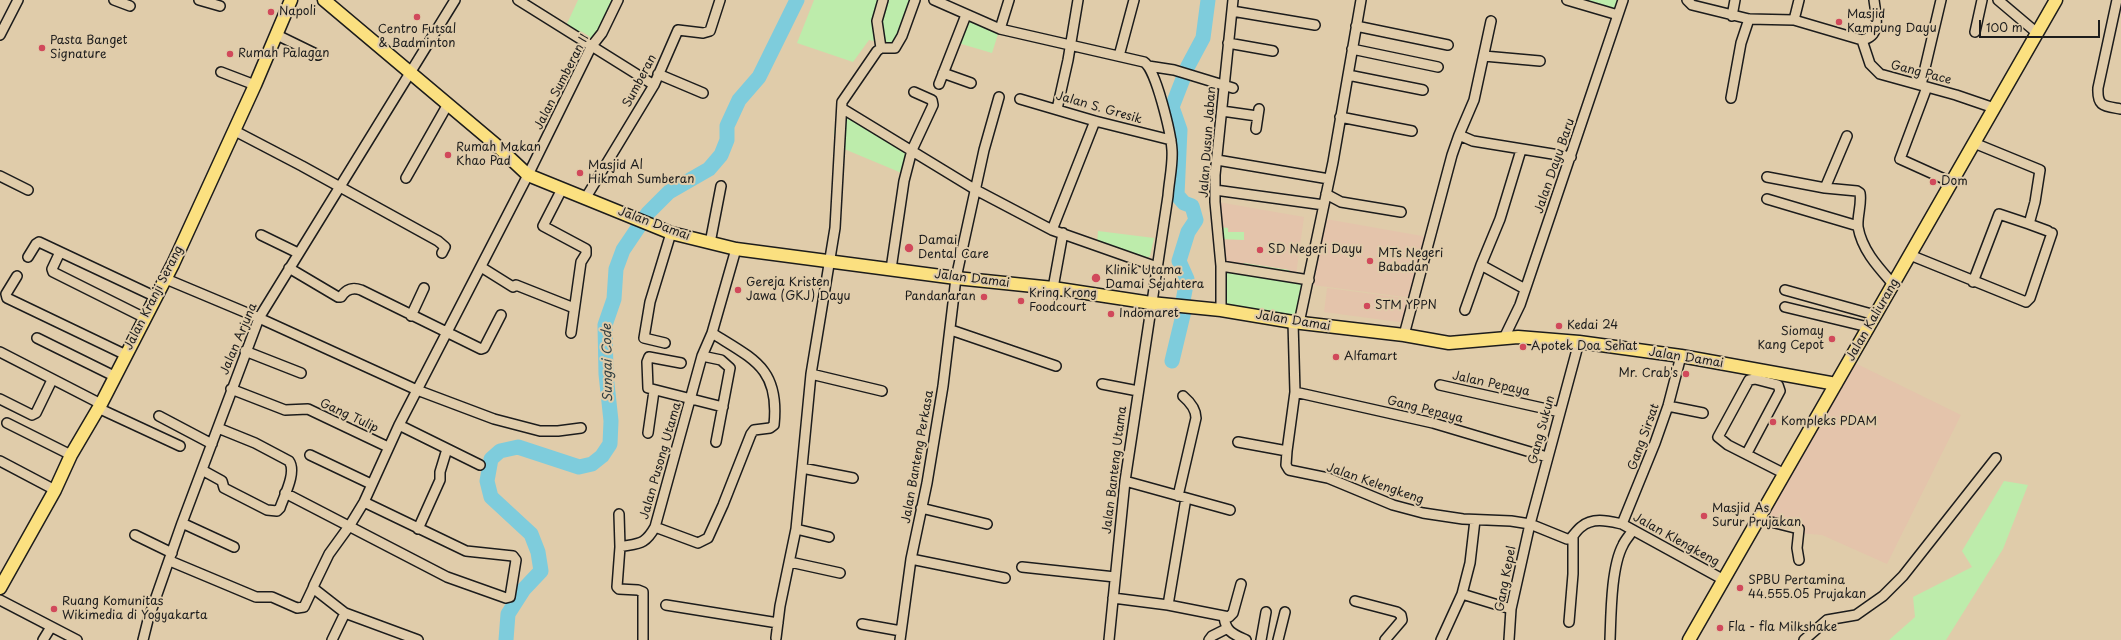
<!DOCTYPE html>
<html>
<head>
<meta charset="utf-8">
<style>
	body { margin:0 }
	#map { position:relative; width:2121px; height:640px; overflow:hidden; background:#e0ccaa; font-family:"Playpen Sans",sans-serif }
	canvas { display:block }
	.scale { position:absolute; left:1979px; top:20px; width:121px; height:18px; box-sizing:border-box; border:2px solid #1c1c1c; border-top:0; padding-left:5px; font-size:12px; line-height:14px; white-space:nowrap; color:#1c1c1c; -webkit-text-stroke:3px #e0ccaa; paint-order:stroke }
</style>
</head>
<body>
<div id="map">
<canvas width="2121" height="640"></canvas>
<div class="scale">100 m</div>
</div>
<script>
const c = document.querySelector('canvas').getContext('2d');
c.lineJoin = 'round';
function fill(path, color) {
  c.fillStyle = color;
  c.fill(path, 'evenodd');
}
function trace(path, color, width, dash) {
  c.strokeStyle = color;
  c.lineWidth = width;
  c.lineCap = dash ? 'butt' : 'round';
  c.setLineDash(dash || []);
  c.stroke(path);
}
function label(font, color, halo, rows, align = 'center') {
  c.font = font + ' "Playpen Sans",sans-serif';
  c.lineWidth = 4;
  c.setLineDash([]);
  c.textBaseline = 'middle';
  c.strokeStyle = halo;
  c.fillStyle = color;
  for (const [text, x, y, turn = 0] of rows) {
    c.save();
    c.translate(x, y);
    c.rotate((+turn || 0) * Math.PI / 180);
    c.textAlign = isNaN(turn) ? turn : align;
    if (halo) c.strokeText(text, 0, 0);
    c.fillText(text, 0, 0);
    c.restore();
  }
}
const built = new Path2D(`
	M1218 202 1304 217 1296 275 1224 263Z
	M1326 219 1428 237 1412 298 1313 285Z
	M1327 288 1411 299 1406 323 1324 312Z
	M1851 361 1961 415 1887 564 1822 535 1797 533 1762 519Z`);
const green = new Path2D(`
	M578 0H616L591 47 564 30Z
	M814 0H909L893 45 869 40 853 62 797 43Z
	M1574 0H1623L1618 15Z
	M966 17 999 31 992 53 958 43Z
	M839 104 877 135 908 147 904 174 837 146 834 132Z
	M1220 227 1228 228V232H1244V240L1220 239Z
	M1098 231 1154 238 1150 256 1142 261 1097 245Z
	M1244 263 1289 270 1290 276 1242 268Z
	M1222 267 1309 281 1298 322 1221 307Z
	M2004 481 2028 485 2003 549 1946 640H1889L1915 617 1913 597 1972 567 1962 551Z`);
const river = new Path2D(`
	M1183 301 1187 279 1179 261 1188 232 1196 220 1192 206 1184 203 1177 195 1180 130 1172 107 1188 66 1203 38 1208 0
	M1172 361 1184 311
	M506 640 508 614 524 589 541 571 538 552 531 534 491 497 487 481 491 459 500 451 518 447 579 467 592 464 602 456 610 444 611 421 606 374 605 325 614 299 616 269 623 250 648 213 669 192 709 169 721 155 727 140V126L739 100 759 77 797 0`);
const minor = new Path2D(`
	M114 0 130 6
	M199 0 220 6
	M518 0 654 85
	M934 0 1000 29 1144 62C1156 69 1171 134 1172 150 1173 165 1169 181 1168 196L1125 481 1109 640
	M1567 0 1618 15
	M1687 0 1692 5 1749 19 1794 20 1862 40C1882 36 1876 16 1874 0
	M1998 0 2037 33
	M2117 0 2098 88C2097 107 2104 106 2121 109
	M1232 11 1315 25
	M1732 16 1735 0
	M1794 20 1799 0
	M1356 26 1448 45
	M1000 29 1009 0
	M1975 32 1982 0
	M0 35 18 0
	M277 35 318 55
	M1862 40 1870 64 1880 74 1956 95 1994 108
	M1228 43 1273 51
	M881 48 877 21 883 0
	M1352 49 1438 67
	M1119 56 1134 0
	M1484 56 1540 61
	M1148 66 1174 70 1233 88
	M221 72 255 85
	M943 73 971 83
	M658 74 703 93
	M1348 75 1423 90
	M939 84 966 15
	M1921 85 1941 0
	M1927 87 1900 159 1951 182
	M1731 98 1741 43 1749 19
	M1020 99 1095 121 1171 140
	M843 109 976 190 1052 230 1157 267
	M1057 109 1068 60 1078 0
	M1222 111 1257 116
	M1340 117 1412 131
	M1256 129 1259 109
	M235 131 302 166 438 241 445 247 442 253
	M1459 135 1474 100 1491 21
	M1847 136 1825 188 1857 191 1860 193C1862 204 1857 216 1858 227 1862 250 1878 267 1893 284
	M1974 143 2040 170 2035 202 2029 224 2048 231
	M1521 150 1500 219 1481 265 1525 289
	M1217 160 1329 179
	M0 176 28 190
	M1767 177 1825 188
	M406 178 448 104
	M562 189 543 226 586 249V254L581 262 571 333
	M1215 190 1324 205
	M1326 194 1341 202 1401 212
	M585 199 654 85 678 30 703 33 710 31 720 0
	M1767 199 1858 226
	M1052 230 1095 121
	M261 235 298 253
	M710 243 721 186
	M60 252 52 269 53 272 145 318
	M1910 255 2026 302 2030 298 2052 233
	M28 257 36 244 39 242 156 297
	M1221 266 1309 280
	M481 267 513 287 516 285 574 308
	M289 268 338 297H341C346 289 353 287 361 290L481 349 484 348 501 315
	M891 269 904 181 912 150 933 105 932 100 914 92
	M17 276 6 294 7 298 126 355
	M166 279 259 318 417 390 494 419 540 431H558L581 428
	M1973 282 1999 214 2029 224
	M1053 288 1063 233
	M1785 290 1875 315
	M1785 307 1868 327
	M1221 310V266L1215 202V175L1233 0
	M1465 310 1481 265
	M411 316 424 288
	M1293 322 1295 392 1287 451 1286 465 1289 470 1328 478 1393 505 1423 513 1463 519 1511 521 1530 524 1567 539H1570C1574 535 1577 530 1581 527 1593 517 1608 521 1622 524L1724 580
	M1299 323 1333 162 1361 0
	M951 330 1056 366
	M1404 335 1452 155 1459 135 1473 141 1571 157
	M37 338 114 376
	M1504 338 1520 305 1623 0
	M665 343 644 338 650 302 671 233
	M245 351 301 373
	M0 352 101 404
	M702 356 721 360 730 368 716 442
	M681 363 649 357 647 362 648 388 723 407
	M811 374 882 391
	M1102 384 1138 391
	M1440 385 1560 412
	M231 389 285 410 308 409 388 447
	M1295 392 1433 423 1547 457
	M0 399 32 415 36 413 52 380
	M1668 406 1703 413
	M98 408 180 446
	M159 416 212 444
	M7 423 71 455
	M399 425 480 465
	M648 433 654 391
	M1238 442 1287 451
	M1747 453 1780 391 1778 385 1755 379 1749 380 1718 437 1728 445 1785 474
	M310 455 371 484
	M0 461 55 490
	M802 468 853 478
	M202 470 222 481 224 488 267 510 277 511 280 508C284 496 297 472 289 461L255 443 218 428
	M1125 481 1230 510
	M285 493 447 577 506 598 510 597 516 560 513 556 466 551 364 502
	M1178 496 1196 418C1196 409 1190 402 1183 396
	M921 508 987 524
	M619 514 620 547
	M1759 519 1799 529 1797 548 1799 560
	M182 523 234 547
	M1622 524 1655 443 1668 406 1681 356
	M655 527 698 543 708 538 723 505 751 434 754 430 770 428 774 425C780 368 753 359 712 333
	M418 529 440 480V472L447 449
	M796 529 829 537
	M135 535 172 553
	M911 559 1005 578
	M170 561 256 597H272L297 608 304 607 313 588
	M790 562 840 573
	M1022 567 1115 577
	M1462 594 1511 609
	M1113 598 1168 605 1229 617 1233 613 1241 584
	M0 600 77 640
	M1355 601 1397 612 1401 615 1402 620 1385 640
	M666 605 778 623
	M1168 605 1186 498
	M1224 617C1226 632 1233 634 1246 640
	M1569 622 1573 574V536
	M862 624 901 631
	M776 638 780 606 796 529 811 374 835 228 842 102 877 51 881 48H895L902 36 915 0
	M43 640 51 627
	M143 640 148 620 182 523 259 318 455 0
	M332 640 345 613
	M418 640 345 613 313 588 314 585 329 554 350 525 364 502 399 425 528 175 591 47 602 33 618 0
	M643 640V592L638 590 619 589 617 587 620 547C639 543 645 545 655 527L702 356 712 333 736 249
	M900 640 911 559 927 483 943 386 956 278 984 150 999 97
	M1209 640 1212 636 1226 629
	M1261 640 1266 612
	M1278 640 1285 612
	M1441 640 1462 594 1470 563 1475 520
	M1509 640 1511 609 1530 524 1579 342
	M1610 640C1611 615 1611 567 1623 545 1625 540 1630 535 1633 530
	M1804 640 1827 620 1856 615 1883 596 1903 576 1996 458`);
const major = new Path2D(`
	M324 0 495 144 528 175 671 233 736 249 956 278 1053 288 1151 303 1221 310 1293 322 1404 335 1449 343 1518 337 1579 342 1681 356 1836 384
	M0 588 55 490 71 455 101 404 173 264 255 85 291 0
	M1689 640 2056 0`);
const markers = [
	[271,12,4,"#d1495b"],
	[417,17,4,"#d1495b"],
	[1839,22,4,"#d1495b"],
	[42,48,4,"#d1495b"],
	[230,54,4,"#d1495b"],
	[448,155,4,"#d1495b"],
	[580,173,4,"#d1495b"],
	[1933,182,4,"#d1495b"],
	[909,248,5,"#d1495b"],
	[1260,250,4,"#d1495b"],
	[1370,261,4,"#d1495b"],
	[1096,278,5,"#d1495b"],
	[738,290,4,"#d1495b"],
	[984,297,4,"#d1495b"],
	[1021,301,4,"#d1495b"],
	[1367,306,4,"#d1495b"],
	[1111,314,4,"#d1495b"],
	[1559,326,4,"#d1495b"],
	[1832,339,4,"#d1495b"],
	[1523,347,4,"#d1495b"],
	[1336,357,4,"#d1495b"],
	[1686,374,4,"#d1495b"],
	[1773,422,4,"#d1495b"],
	[1704,516,4,"#d1495b"],
	[1740,588,4,"#d1495b"],
	[54,609,4,"#d1495b"],
	[1720,628,4,"#d1495b"]
];
const poiNames = [
	["Napoli",279,12],
	["Masjid",1847,15],
	["Kampung Dayu",1847,29],
	["Centro Futsal",417,30,"center"],
	["& Badminton",417,44,"center"],
	["Pasta Banget",50,41],
	["Signature",50,55],
	["Rumah Palagan",238,54],
	["Rumah Makan",456,148],
	["Khao Pad",456,162],
	["Masjid Al",588,166],
	["Hikmah Sumberan",588,180],
	["Dom",1941,182],
	["Damai",918,241],
	["Dental Care",918,255],
	["SD Negeri Dayu",1268,250],
	["MTs Negeri",1378,254],
	["Babadan",1378,268],
	["Klinik Utama",1105,271],
	["Damai Sejahtera",1105,285],
	["Gereja Kristen",746,283],
	["Jawa (GKJ) Dayu",746,297],
	["Kring Krong",1029,294],
	["Foodcourt",1029,308],
	["Pandanaran",976,297,"right"],
	["STM YPPN",1375,306],
	["Indomaret",1119,314],
	["Kedai 24",1567,326],
	["Siomay",1824,332,"right"],
	["Kang Cepot",1824,346,"right"],
	["Apotek Doa Sehat",1531,347],
	["Alfamart",1344,357],
	["Mr. Crab's",1678,374,"right"],
	["Kompleks PDAM",1781,422],
	["Masjid As",1712,509],
	["Surur Prujakan",1712,523],
	["SPBU Pertamina",1748,581],
	["44.555.05 Prujakan",1748,595],
	["Ruang Komunitas",62,602],
	["Wikimedia di Yogyakarta",62,616],
	["Fla - fla Milkshake",1728,628]
];
const streetNames = [
	["Gang Pace",1921,73,15],
	["Sumberan",640,81,-62],
	["Jalan Sumberan II",562,82,-63],
	["Jalan S. Gresik",1099,108,16],
	["Jalan Dusun Jaban",1208,142,-86],
	["Jalan Dayu Baru",1555,166,-71],
	["Jalan Damai",654,224,20],
	["Jalan Damai",972,279,7],
	["Jalan Kranji Serang",154,298,-63],
	["Jalan Kaliurang",1873,320,-60],
	["Jalan Damai",1293,321,9],
	["Jalan Arjuna",239,339,-67],
	["Jalan Damai",1686,358,9],
	["Jalan Pepaya",1491,384,12],
	["Gang Pepaya",1425,410,14],
	["Gang Tulip",349,416,25],
	["Gang Sukun",1542,430,-75],
	["Gang Sirsat",1644,437,-70],
	["Jalan Banteng Perkasa",918,457,-80],
	["Jalan Pusong Utama",661,461,-74],
	["Jalan Banteng Utama",1115,470,-83],
	["Jalan Kelengkeng",1375,484,19],
	["Jalan Klengkeng",1676,540,29],
	["Gang Kepel",1506,579,-79]
];
const waterNames = [
	["Sungai Code",608,363,-91]
];
fill(built, '#e4c4ab');
fill(green, '#bdecab');
trace(river, '#7eccdc', 15);
trace(minor, '#1c1c1c', 12);
trace(major, '#1c1c1c', 15);
trace(minor, '#e0ccaa', 9);
trace(major, '#fbe080', 12);
for (const [x, y, r, color] of markers) {
  const dot = new Path2D();
  dot.arc(x, y, r, 0, 2 * Math.PI);
  c.fillStyle = color;
  c.fill(dot);
  trace(dot, '#e0ccaa', 1.5);
}
label('12px', '#1c1c1c', '#e0ccaa', poiNames, 'left');
label('12px', '#1c1c1c', '#e0ccaa', streetNames);
label('italic 13px', '#303f42', '#e0ccaa', waterNames);
</script>
</body>
</html>
